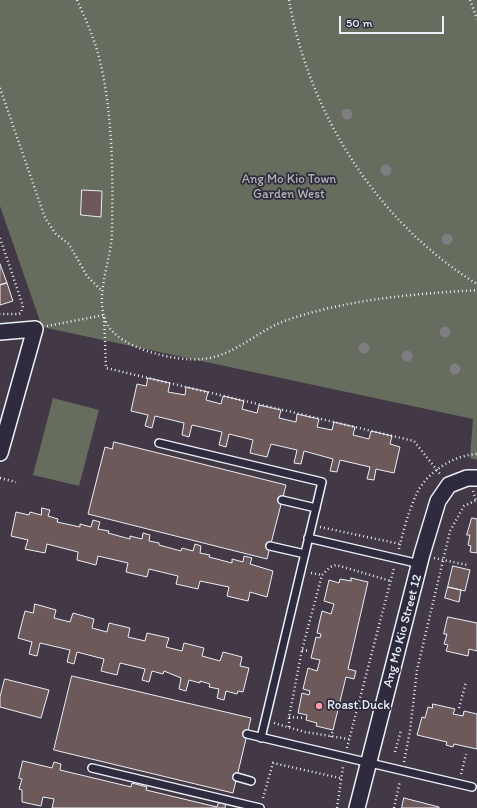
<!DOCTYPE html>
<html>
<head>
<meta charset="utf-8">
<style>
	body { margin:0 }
	#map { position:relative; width:477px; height:808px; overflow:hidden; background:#423846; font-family:Itim,sans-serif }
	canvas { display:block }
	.scale { position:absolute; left:339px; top:16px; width:105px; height:18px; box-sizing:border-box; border:2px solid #e8f1f8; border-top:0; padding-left:5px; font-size:12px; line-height:14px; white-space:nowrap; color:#e8f1f8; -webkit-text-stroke:3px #2f2a3d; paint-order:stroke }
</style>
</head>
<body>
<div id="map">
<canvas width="477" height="808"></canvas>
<div class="scale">50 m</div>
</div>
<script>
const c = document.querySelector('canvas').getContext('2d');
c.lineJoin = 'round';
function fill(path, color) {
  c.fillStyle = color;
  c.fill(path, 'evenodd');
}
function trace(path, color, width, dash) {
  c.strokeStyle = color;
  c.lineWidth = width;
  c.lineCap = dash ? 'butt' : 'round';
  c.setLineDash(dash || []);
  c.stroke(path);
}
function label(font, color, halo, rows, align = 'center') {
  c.font = font + ' Itim,sans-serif';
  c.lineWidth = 3.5;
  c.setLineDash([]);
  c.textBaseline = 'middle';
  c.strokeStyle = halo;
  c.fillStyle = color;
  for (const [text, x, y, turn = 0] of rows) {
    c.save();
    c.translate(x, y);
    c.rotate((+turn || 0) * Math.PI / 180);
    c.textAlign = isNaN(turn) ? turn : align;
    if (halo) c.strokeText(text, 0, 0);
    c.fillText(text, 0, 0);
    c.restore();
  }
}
const green = new Path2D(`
	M0 0H477V460L470 458 473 419 42 327 0 206Z
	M53 398 99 410 79 486 33 475Z`);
const building = new Path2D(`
	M82 190 102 191 101 217 81 215Z
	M0 264 7 283 0 285Z
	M7 283 13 301 0 305V285Z
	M148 378 170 383 168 392 185 395 186 387 208 392 206 400 221 404 223 396 244 401 242 409 257 413 259 405 281 410 279 418 296 422 297 414 319 419 317 427 332 430 334 422 355 427 353 435 369 439 371 431 392 436 390 444 400 447 394 473 376 469 374 480 367 479 370 467 340 460 337 472 330 471 333 459 304 451 301 464 294 463 297 450 271 444 267 457 250 453 253 440 229 434 226 447 219 445 222 432 192 425 189 437 182 435 184 423 155 416 152 428 145 426 148 415 131 411 137 384 146 386Z
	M114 442 286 485 267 559 88 514 105 447 112 449Z
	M42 508 50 510 48 516 58 519 57 522 80 527V524L91 527 93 520 100 522 98 529 109 531 108 533 130 539V536L142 539 143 533 150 535 149 541 159 543V545L181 551 182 548 193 551 195 544 201 546 200 553 210 555 209 557 232 563V559L243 562 244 556 252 558 250 564 273 571 267 597 250 592 248 601 227 596 229 587 200 581 198 589 176 584 178 576 149 569 147 577 126 572 128 563 98 556 96 565 77 560 78 552 47 544 45 553 25 549 28 540 11 536 16 512 29 515 30 512 41 515Z
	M472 518 477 519V553L470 552 471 546 468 545 470 535H467Z
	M453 566 470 570 465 591 448 587Z
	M351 578 368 582 348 669 356 671 354 679 346 677 333 730 316 726 317 723 306 720 307 715 298 713 302 693 309 695 310 691 303 689 308 668 317 671 320 660 311 658 316 637 320 638 321 634 317 633 322 611 331 614 334 604 324 601 329 580 339 583 340 579 351 581Z
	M448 587 461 590 459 602 445 598Z
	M35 604 56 610 54 618 70 622 73 613 94 619 92 628 107 632 109 623 130 628 128 637 145 641 147 633 169 638 166 647 182 651 184 643 204 648 202 656 220 661 223 652 242 657 240 666 249 668 243 692 238 691 237 694 226 691 224 700 217 698 219 689 209 687 210 684 200 681V683L189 680 186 691 179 689 181 678 164 671 163 674 152 671 149 682 142 680 145 669 120 663 117 675 101 671 104 659 77 652 74 664 67 662 70 650 40 643 37 656 29 654 32 642 18 638 25 611 33 613Z
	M448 617 477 623V651L469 649 468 656 446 651 448 645 444 644 447 634H444Z
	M72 676 251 718 233 793 54 750Z
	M5 679 49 690 41 718 0 707V697Z
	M433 704 455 709 453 714 463 716 464 711 477 714V749L454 744 453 747 446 745 447 742 417 735 422 717 425 718 428 707 432 708Z
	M23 761 52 768 54 762 61 764 60 770 131 787 132 783 147 787 146 790 217 807 219 801 226 802 225 808H52L54 799 43 797 41 806 22 802V790L19 789 22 779 19 778Z
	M404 798 439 807V808H402Z`);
const path = new Path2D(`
	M77 0C86 20 95 40 100 61 113 117 113 174 112 231 112 260 93 297 107 324 120 349 177 362 203 359 235 356 258 330 287 320 349 299 413 294 477 290
	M289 0C309 114 378 223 477 284
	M470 0 477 19
	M0 88 45 218 56 234 69 244 87 276 102 291
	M0 238 23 306 21 313 19 314H0
	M47 326 104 315 106 368 414 441 440 474
	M0 478 16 482
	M473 491 476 500
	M320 527 400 544
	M399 549C403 531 409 510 417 493 427 472 454 455 477 454
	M434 558 467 565
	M311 573 322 575
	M302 650 309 651
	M459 708 466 682
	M289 717 305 718
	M274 723 305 732 349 739
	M289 727V717L302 650 322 575 330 567 336 565 391 581
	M331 737 333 730
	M347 748 394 568
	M395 752 401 730
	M404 762 410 731 417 670 450 531 464 506 477 500
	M461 774 466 754
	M263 798 273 763 340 778
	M337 808 343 767
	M394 808 400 781`);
const lane = new Path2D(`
	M159 443 322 482 261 738
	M282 500 316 508
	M308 538 420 564
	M270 546 305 554
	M247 734 472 787
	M92 768 260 808
	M237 777 251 781`);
const street = new Path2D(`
	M0 332 35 329 0 453
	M357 808 422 554 438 501 449 485 467 478H477`);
const trees = [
	[347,114],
	[386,170],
	[447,239],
	[445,332],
	[364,348],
	[407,356],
	[455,369]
];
const markers = [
	[319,706,4,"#ff9aa2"]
];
const parkNames = [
	["Ang Mo Kio Town",289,180],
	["Garden West",289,195]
];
const streetNames = [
	["Ang Mo Kio Street 12",403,631,-75]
];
const poiNames = [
	["Roast.Duck",327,706]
];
fill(green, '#666c5e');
fill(building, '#6d585a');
trace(building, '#e8f1f8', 1);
trace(lane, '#e8f1f8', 10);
trace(street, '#e8f1f8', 18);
trace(path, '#e8f1f8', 2.5, [1, 3]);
trace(lane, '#2f2a3d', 7);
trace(street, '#2f2a3d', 15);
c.fillStyle = '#7d7d82';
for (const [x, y] of trees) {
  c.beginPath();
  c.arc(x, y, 5.5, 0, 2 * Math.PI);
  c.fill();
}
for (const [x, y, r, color] of markers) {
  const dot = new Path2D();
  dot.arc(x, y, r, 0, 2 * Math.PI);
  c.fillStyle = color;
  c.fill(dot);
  trace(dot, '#2f2a3d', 1.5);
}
label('13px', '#aeb5b3', '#2f2a3d', parkNames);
label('13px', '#e8f1f8', '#2f2a3d', streetNames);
label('13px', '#e8f1f8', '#2f2a3d', poiNames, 'left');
</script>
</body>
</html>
